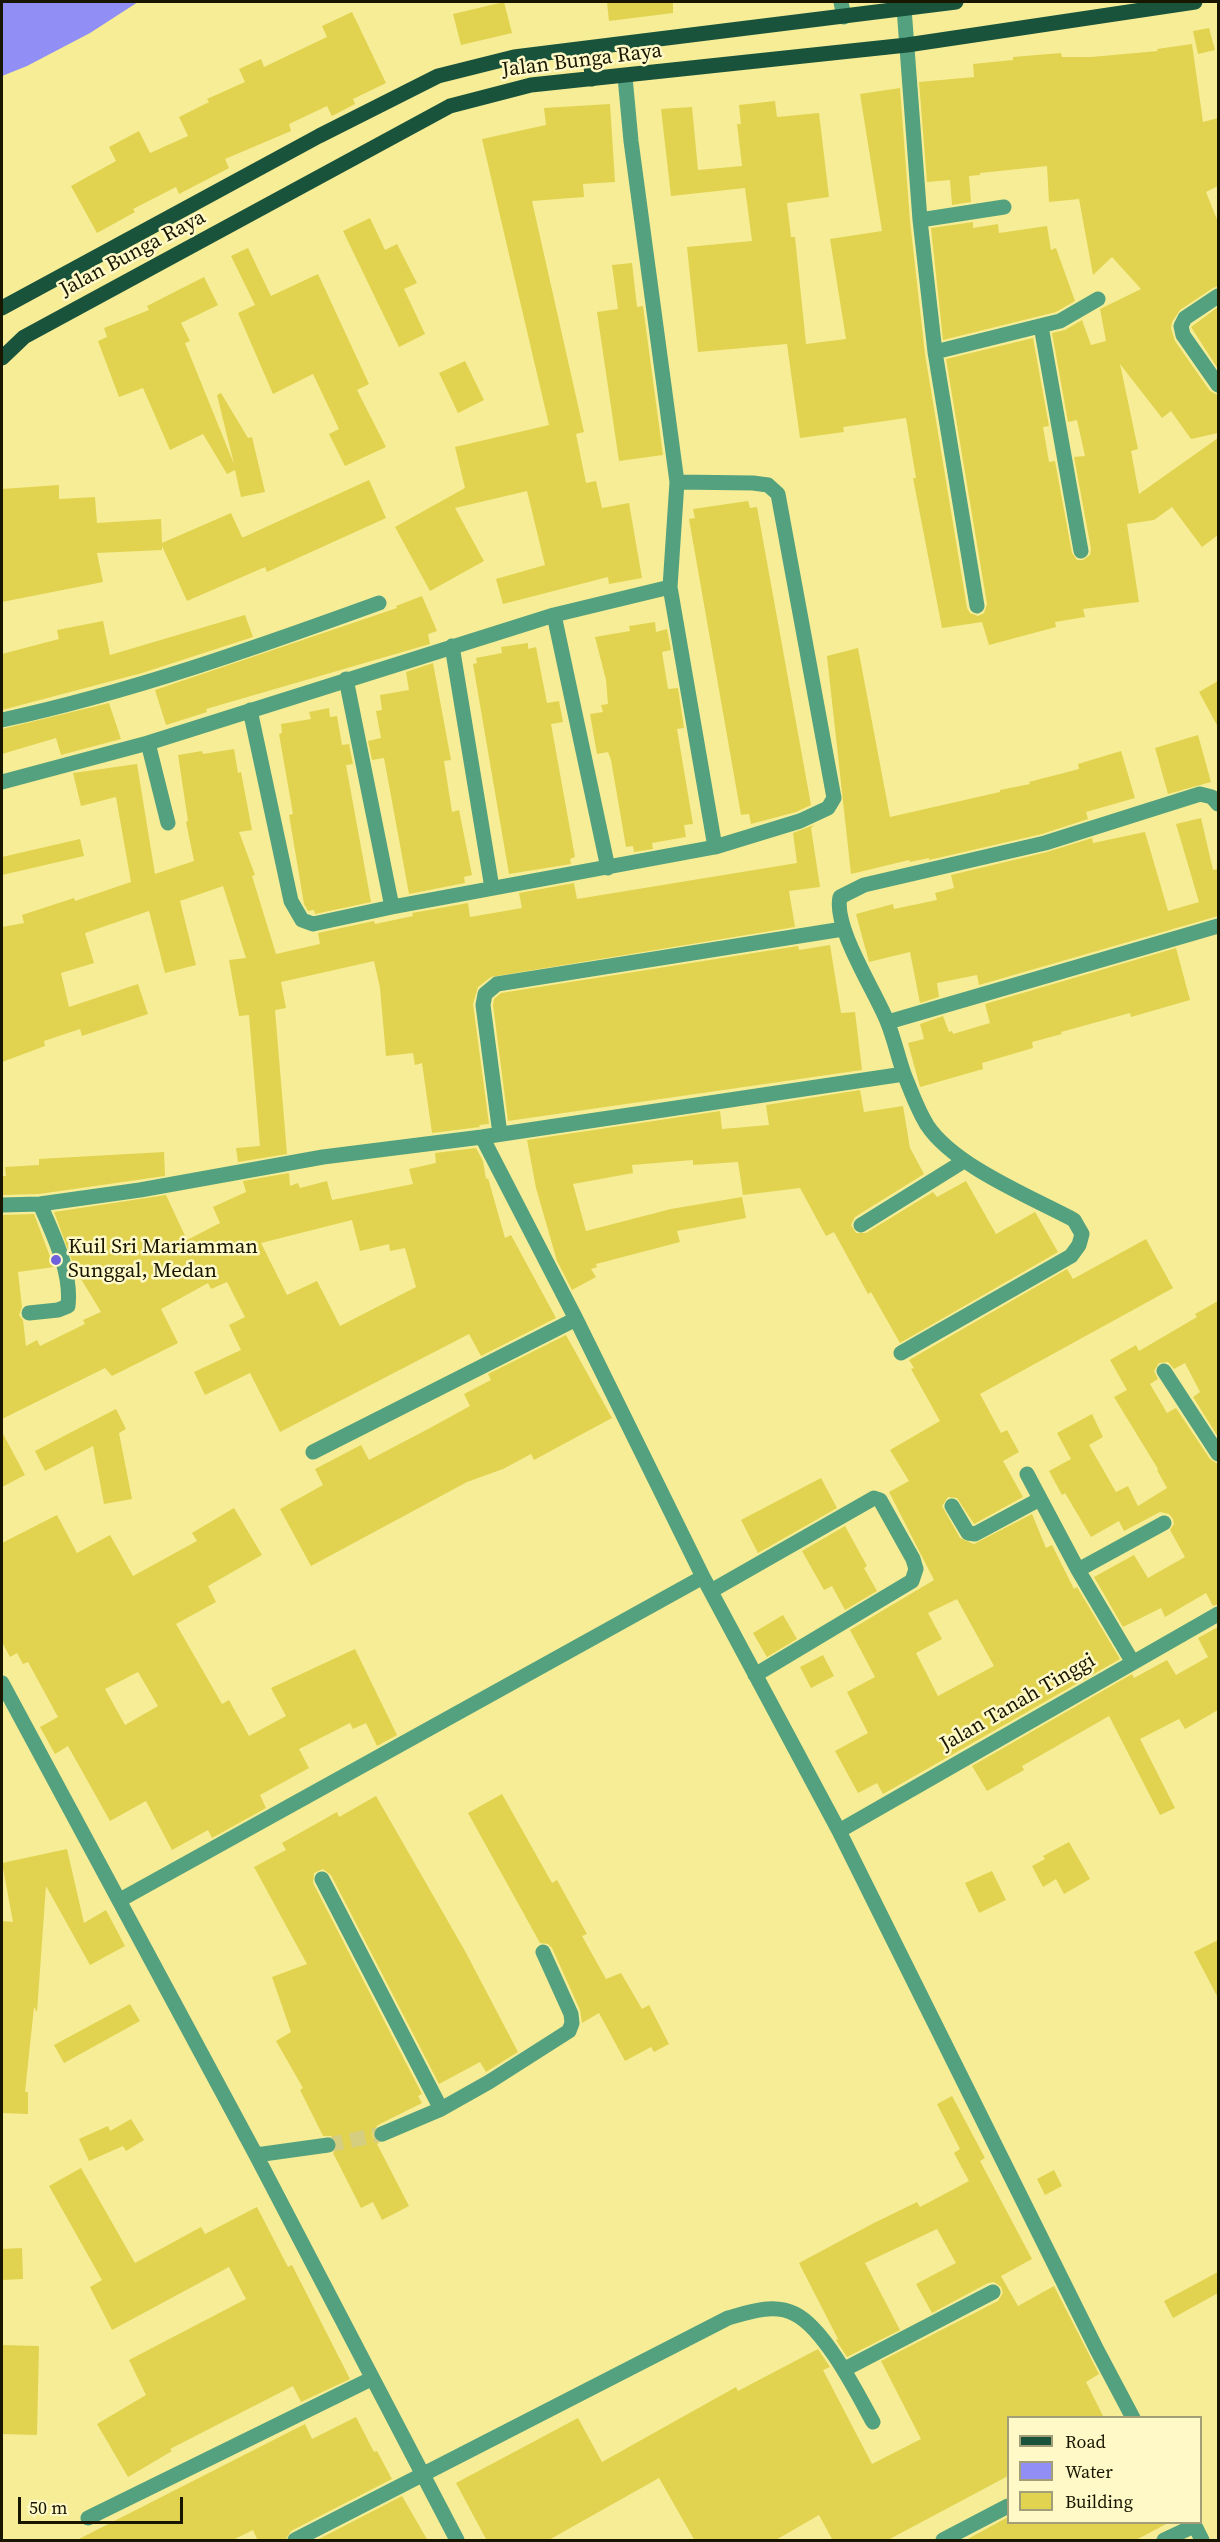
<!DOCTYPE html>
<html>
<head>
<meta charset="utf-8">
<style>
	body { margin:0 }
	#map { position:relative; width:1220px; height:2542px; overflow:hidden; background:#f6ed96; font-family:"Source Serif 4",serif }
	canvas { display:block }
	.frame { position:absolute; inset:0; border:3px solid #191600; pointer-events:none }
	.legend { position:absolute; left:1007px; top:2416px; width:195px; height:108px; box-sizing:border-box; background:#fef9c7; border:2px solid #a29e77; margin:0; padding:8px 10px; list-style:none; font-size:18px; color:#191600 }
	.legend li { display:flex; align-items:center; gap:12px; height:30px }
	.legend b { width:30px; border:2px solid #a29e77 }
	.scale { position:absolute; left:18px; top:2497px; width:165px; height:27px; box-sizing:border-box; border:3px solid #191600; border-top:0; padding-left:8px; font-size:18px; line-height:21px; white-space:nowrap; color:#191600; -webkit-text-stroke:4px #fef9c7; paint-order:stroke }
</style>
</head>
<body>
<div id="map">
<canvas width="1220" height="2542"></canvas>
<div class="frame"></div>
<ul class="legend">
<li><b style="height:8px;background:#19533c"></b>Road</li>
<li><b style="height:16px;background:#918ef6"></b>Water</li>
<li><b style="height:16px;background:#e1d34f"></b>Building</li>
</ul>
<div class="scale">50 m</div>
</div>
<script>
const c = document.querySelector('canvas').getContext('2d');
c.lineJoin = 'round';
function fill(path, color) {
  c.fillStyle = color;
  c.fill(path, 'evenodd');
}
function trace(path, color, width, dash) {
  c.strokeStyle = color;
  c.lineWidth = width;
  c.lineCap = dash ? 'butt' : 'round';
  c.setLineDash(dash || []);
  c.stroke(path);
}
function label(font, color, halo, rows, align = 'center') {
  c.font = font + ' "Source Serif 4",serif';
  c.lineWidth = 5;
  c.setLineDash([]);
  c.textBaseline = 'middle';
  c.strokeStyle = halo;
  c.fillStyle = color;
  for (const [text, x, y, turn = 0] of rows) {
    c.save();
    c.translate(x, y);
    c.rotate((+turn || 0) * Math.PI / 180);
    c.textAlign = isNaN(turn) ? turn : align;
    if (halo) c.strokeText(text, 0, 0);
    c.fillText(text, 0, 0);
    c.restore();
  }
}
const water = new Path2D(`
	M2 2H138L90 33 27 66 2 76Z`);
const building = new Path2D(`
	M504 2 512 33 461 45 453 14Z
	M607 2H673V13L609 21Z
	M352 12 386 83 353 99 355 104 332 116 327 106 289 124 291 131 225 159 229 168 179 194 176 187 133 209 135 212 97 233 71 186 116 161 109 147 139 131 150 153 188 136 179 117 209 102 207 99 245 82 239 69 261 59 264 67 327 37 322 26Z
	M1209 28 1215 50 1198 54 1193 31Z
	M1192 44 1203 122 1218 118V186L1206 192 1218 222V286L1213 288 1180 310 1172 322 1171 328 1175 341 1210 391 1218 395V433L1191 439 1171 411 1162 418 1120 364 1138 449 1131 451 1139 494 1218 438V535L1202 547 1172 507 1154 520 1127 524 1139 602 1083 609 1085 617 1055 622 1056 627 989 645 982 622 942 628 913 478H916L906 418 843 427 844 432 800 438 787 344 698 352 687 247 752 241 745 188 671 196 661 109 692 107 698 170 742 166 737 124H741L739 105 775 101 777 117 819 113 829 197 787 203 791 237H795L806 344 846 339 830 239 882 231 860 94 900 88 910 221 925 354 967 608 970 613 978 616 984 613 987 604 946 359 1033 338 1049 426 1043 427 1049 462 1055 461 1072 553 1077 560H1083L1090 555 1091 549 1074 457 1085 456 1077 420 1068 422 1052 333 1065 330 1082 320 1091 345 1106 341 1100 309 1141 289 1112 257 1093 275 1079 199 1049 202 1047 166 980 173V175L969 176 971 202 952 205 950 180 927 182 919 82 974 77 973 64 1013 60V57L1061 53 1062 57H1091L1158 51 1157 49Z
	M610 104 615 182 583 184 584 197 532 201 584 432 576 434 586 483 596 481 602 508 629 503 642 578 609 584 608 577 503 604 496 579 545 565 527 491 455 508 484 561 430 591 395 527 465 488 455 447 549 425 482 139 546 125 544 108Z
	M370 218 385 250 397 244 417 283 404 289 425 334 399 347 343 231Z
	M973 222V228L998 224 999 233 1047 226 1051 250 1056 248 1075 301 1056 312 943 340 931 228Z
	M248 248 271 296 318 274 369 384 357 390 386 447 345 466 329 434 339 429 313 374 273 394 238 313 255 305 231 256Z
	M632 263 637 307 643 306 663 455 619 461 597 312 618 309 612 265Z
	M204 277 218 305 181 323 190 341 185 343 234 464 217 395 221 393 248 438 252 437 265 492 241 497 235 470 227 474 203 434 170 450 143 388 119 397 98 341 107 337 104 328 149 310 147 306Z
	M1218 307V369L1191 327Z
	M465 361 484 400 458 413 439 373Z
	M369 480 386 518 267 572 265 567 187 601 162 546V550L97 553 103 582 2 602V489L59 485V499L95 497 97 523 161 519 162 543 231 513 242 537H244Z
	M748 501 750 508 757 507 811 805 796 812 751 824 749 814 741 815 689 519 695 518 693 509Z
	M422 596 437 631 428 634 430 644 206 709 207 712 166 725 155 690 397 608 396 606Z
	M245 615 253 637 142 673 2 710V654L59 639 57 630 103 621 110 655Z
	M655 622 656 632 667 629 671 650 662 652 668 689 678 688 684 728 677 729 693 824 684 825 686 837 652 843 653 849 634 852 633 846 626 847 611 760 608 752 597 754 590 714 603 712 601 705 608 704 606 680 595 637 630 631 629 626Z
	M528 643V649L536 647 547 703 559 701 563 722 551 724 575 857 570 859 571 864 509 874 473 664 477 663 476 658 502 653 501 647Z
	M858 648 890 817 1000 792V790L1030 784 1029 782 1079 769 1078 764 1121 751 1135 798 1086 812 1088 819 1042 834 929 860V858L910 862 909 860 851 874 827 656Z
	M433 663 451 760 444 761 452 812 459 810 472 875 464 877 465 883 409 894 384 758 372 760 368 741 381 738 376 711 382 710 380 695 409 690 406 672Z
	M1218 681V727L1199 692Z
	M109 703 121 739 61 755 56 738 2 754V729Z
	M329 708 330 717 337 716 342 745 349 744 353 764 346 765 371 902 315 914 314 910 308 911 304 904 289 815 293 814 279 734 282 733 281 724 311 719 309 712Z
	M1198 735 1211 782 1168 794 1155 748Z
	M234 749 238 773 241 772 252 830 239 832 255 875 252 876 276 954 320 944 318 933 374 921 375 924 413 916 412 913 468 903 470 917 522 908 519 893 574 883 577 899 797 863 793 833 814 825 811 828 820 887 789 891 795 927 491 977 478 987 473 1004 489 1124 479 1125 480 1127 432 1133 422 1063 415 1065 413 1053 386 1056 380 988 374 961 281 982 286 1008 275 1010 287 1154 238 1162 236 1148 260 1146 249 1015 239 1016 229 960 246 958 223 886 180 901 196 965 165 973 149 911 85 933 94 963 61 973 69 1007 138 984 148 1014 82 1036 80 1029 44 1041 45 1046 2 1062V927L24 923 22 915 74 898 75 901 131 882 116 797 81 806 73 773 137 764 155 874 194 861 186 822 188 821 178 755 202 751 203 754Z
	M1201 818 1213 870 1218 869V916L979 985 977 975 937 983 939 997 920 1003 910 952 869 962 856 914 893 904 894 909 937 900 935 893 954 888 951 875 1047 852 1092 838 1093 843 1145 832 1168 911 1199 902 1176 824Z
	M80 839 84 856 2 875V857Z
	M830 945 841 1013 855 1012 862 1070 508 1121 493 1005 494 999 501 993 798 946 799 950Z
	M1176 948 1190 1000 1131 1017 1130 1013 1061 1032 1062 1034 1032 1042 1033 1048 982 1063 983 1069 920 1087 908 1043 924 1039 920 1024 943 1016 949 1032 952 1031 953 1034 990 1023 985 1004Z
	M860 1090 864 1112 903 1106 910 1148 924 1174 855 1217 851 1225 856 1233H866L933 1192 937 1197 966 1181 996 1234 1035 1212 1058 1252 900 1343 871 1292 868 1294 834 1232 826 1236 800 1188 743 1195 738 1162 693 1165V1160L632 1165 633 1173 573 1184 586 1231 671 1209 742 1197 746 1218 677 1231 680 1242 596 1264 597 1267 591 1269 596 1277 572 1290 557 1261 536 1188 527 1140 720 1111 722 1129 769 1125 766 1105Z
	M476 1148 483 1161 486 1179 488 1178 505 1238 511 1235 556 1318 481 1356 469 1334 280 1432 250 1373 205 1395 194 1372 241 1350 229 1325 245 1317 227 1282 211 1289 208 1283 161 1309 178 1343 112 1376 105 1368 2 1419V1215L34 1214 54 1267 18 1272 22 1307 19 1315 23 1320 26 1346 37 1340 40 1346 85 1324 83 1320 101 1312 75 1269 54 1212 166 1195 187 1240 220 1223 213 1207 246 1192 243 1181 289 1173 290 1186 298 1183 300 1188 327 1181 332 1200 413 1184 409 1169 436 1163 435 1153ZM352 1220 360 1251 389 1244 390 1251 405 1248 416 1287 340 1326 317 1281 287 1295 261 1243Z
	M164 1152 165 1176 39 1194 2 1195V1176H6L5 1167 39 1165V1159Z
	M1146 1239 1173 1288 980 1394 1001 1433 1007 1430 1019 1452 1003 1461 1023 1497 974 1524 957 1498 948 1497 942 1506 960 1538 974 1544 1032 1514 1046 1548 1052 1545 1074 1589 1077 1587 1120 1659 883 1794 877 1783 858 1793 835 1751 868 1733 847 1692 875 1677 850 1630 934 1580 889 1492 909 1481 890 1450 940 1421 911 1369 914 1368 909 1360 1067 1269 1073 1279ZM957 1599 994 1666 938 1696 916 1653 942 1639 928 1613Z
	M1218 1301V1437L1193 1397 1200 1392 1185 1363 1174 1369 1168 1362 1159 1363 1154 1371 1158 1379 1150 1384 1167 1413 1176 1408 1210 1459 1218 1464V1604L1213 1606 1206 1593 1165 1617 1161 1608 1123 1627 1094 1577 1134 1555 1148 1578 1185 1557 1170 1530 1174 1524 1173 1519 1169 1514 1160 1512 1124 1531 1119 1521 1091 1537 1065 1493 1062 1495 1049 1471 1071 1459 1057 1433 1092 1414 1103 1437 1089 1445 1116 1492 1128 1486 1138 1506 1167 1488 1157 1470 1158 1469 1114 1397 1127 1390 1110 1360 1136 1345 1139 1351 1197 1317 1195 1314Z
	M566 1335 612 1418 534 1460 531 1454 503 1469 467 1482 311 1566 280 1509 323 1485 315 1469 361 1445 369 1460 430 1428 470 1406 464 1394 491 1380 488 1374Z
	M116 1409 126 1429 119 1433 132 1499 104 1504 93 1446 45 1471 35 1451Z
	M2 1432 25 1475 2 1487Z
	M821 1478 837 1508 758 1553 741 1520Z
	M234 1508 262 1555 208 1586 216 1602 176 1624 222 1704 229 1700 249 1736 286 1716 271 1688 355 1649 397 1735 377 1746 366 1723 353 1729 350 1723 299 1749 309 1768 260 1795 266 1808 212 1838 208 1830 172 1850 146 1801 110 1821 68 1746 55 1754 40 1727 58 1717 28 1662 23 1664 17 1653 10 1657 2 1642V1543L57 1515 77 1553 110 1535 133 1576 197 1541 192 1533ZM138 1672 158 1706 125 1725 105 1689Z
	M845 1526 867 1566 864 1568 877 1591 845 1610 832 1586 824 1590 802 1551Z
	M783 1615 797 1639 767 1657 753 1633Z
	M1218 1627V1710L1185 1729 1179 1719 1140 1739 1175 1808 1160 1815 1109 1716 1022 1766 1024 1770 987 1791 972 1766 1132 1674 1134 1678 1167 1660 1176 1675 1208 1657 1198 1638Z
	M823 1655 834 1676 811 1688 800 1667Z
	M502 1794 552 1883 557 1880 587 1934 582 1936 606 1979 621 1973 642 2009 649 2005 669 2044 654 2052 651 2047 625 2061 599 2013 582 2023 580 2010 552 1948 548 1944 540 1943 468 1813Z
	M376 1796 465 1951 518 2052 486 2072 480 2062 439 2084 331 1875 323 1869 314 1873 313 1883 422 2094 418 2096 422 2103 378 2125 372 2132 373 2138 379 2143 377 2144 409 2206 382 2220 373 2202 361 2208 333 2153 337 2148 336 2140 331 2136H323L300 2090 303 2088 276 2041 291 2032 272 1977 307 1964 254 1867 286 1850 282 1843 337 1812 339 1817Z
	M1069 1842 1090 1879 1064 1894 1056 1879 1043 1887 1032 1866 1045 1859 1043 1856Z
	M67 1849 84 1923 106 1910 125 1946 90 1965 46 1886 37 2012 34 2007 25 2092H28V2114L2 2113V1921L13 1922 2 1863Z
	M992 1871 1006 1900 979 1913 965 1883Z
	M1218 1940V1998L1194 1952Z
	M130 2004 140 2021 64 2063 54 2045Z
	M952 2096 985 2158 980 2161 1032 2259 1001 2276 1018 2306 1054 2286 1099 2374 1086 2382 1104 2418H1008V2476L886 2541H833L819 2515 774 2541H695L659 2478 547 2541H487L456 2483 578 2418 602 2462 736 2387 738 2391 818 2349 830 2367 823 2370 872 2464 921 2439 881 2361 998 2301 1003 2293 1001 2287 994 2282 988 2283 932 2313 916 2284 956 2263 937 2229 865 2263 900 2330 847 2357 836 2340 838 2339 799 2263 872 2224 917 2202 920 2207 969 2181 954 2153 960 2149 937 2104Z
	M131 2119 144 2140 126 2151 123 2146 89 2161 79 2139 108 2126 110 2131Z
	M81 2168 135 2263 201 2227 205 2234 257 2207 288 2267 292 2265 350 2379 301 2402 293 2386 170 2449 172 2451 128 2477 97 2424 146 2395 129 2360 246 2299 229 2267 112 2330 90 2287 102 2280 49 2186Z
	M1054 2170 1062 2186 1045 2195 1037 2179Z
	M22 2248 23 2279 2 2280V2249Z
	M1218 2272V2293L1173 2318 1164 2301Z
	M2 2345 39 2346 37 2435 2 2434Z
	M356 2417 374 2452 377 2451 392 2479 291 2531 285 2541H258L253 2530 231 2541H75L305 2424 312 2439Z
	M402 2496 428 2541H315Z
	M1008 2517V2523H1168L1134 2541H964Z`);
const minorTunnel = new Path2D(`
	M328 2145 382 2134`);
const minor = new Path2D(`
	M841 2 844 17
	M904 8 920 220 935 352 977 606
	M920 220 1004 207
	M1218 296 1185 318 1181 326 1183 335 1218 385
	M1041 326 1081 551
	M935 352 1060 321 1098 299
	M670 587 715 847
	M554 615 608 868
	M452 646 492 888
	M346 679 392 907
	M250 710 291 901 302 920 313 924 392 907 715 847 800 821 828 808 834 798 778 494 768 485 753 483 677 482
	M2 720C131 692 255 648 379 603
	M148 743 168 823
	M2 782 148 743 554 615 670 587 677 482 631 141 625 77
	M888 1022 1218 926
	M500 1134 483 1005 485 994 497 984 843 929
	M482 1137 576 1319 703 1577 839 1831 1097 2350 1133 2418
	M2 1205 40 1204 140 1190 323 1157 482 1137 904 1074C898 1057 894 1038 887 1021 875 991 833 927 840 897L864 885 1045 843 1200 794 1212 797 1218 804
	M861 1225 964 1161
	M29 1313 58 1310 68 1306C72 1271 53 1235 40 1204
	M901 1353 1071 1256 1079 1245 1082 1234 1074 1220C1031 1197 954 1166 927 1125 917 1109 911 1091 904 1074
	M1164 1371 1218 1454
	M313 1452 576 1319
	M1027 1474 1078 1570 1132 1661
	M952 1506 968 1533 975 1534 1040 1499
	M1078 1570 1164 1523
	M711 1591 874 1498 880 1500 913 1559 916 1569 912 1581 755 1675
	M2 1683 256 2155 457 2540
	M839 1831 1218 1614
	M322 1879 441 2109
	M120 1900 703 1577
	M382 2134 441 2109 489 2082 569 2031 572 2023 571 2014 543 1952
	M256 2155 328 2145
	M845 2369 993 2292
	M88 2518 371 2379
	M1193 2522 1202 2540
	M295 2540 728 2318C749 2312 774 2303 795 2314 825 2329 857 2393 873 2422
	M943 2540 1008 2506
	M1164 2540 1194 2526`);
const major = new Path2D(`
	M590 49 592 79
	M2 308 319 136 438 76 514 57 956 2
	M2 358 24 337 450 106 531 85 907 45 1195 2`);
const markers = [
	[56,1260,6,"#6d62dc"]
];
const streetNames = [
	["Jalan Bunga Raya",582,61,-7],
	["Jalan Bunga Raya",133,254,-28],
	["Jalan Tanah Tinggi",1018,1703,-30]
];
const poiNames = [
	["Kuil Sri Mariamman",68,1248],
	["Sunggal, Medan",68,1272]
];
fill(water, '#918ef6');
fill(building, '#e1d34f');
trace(minorTunnel, '#d5cd80', 15, [15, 8]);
trace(minor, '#53a17e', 15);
trace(major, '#19533c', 15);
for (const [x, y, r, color] of markers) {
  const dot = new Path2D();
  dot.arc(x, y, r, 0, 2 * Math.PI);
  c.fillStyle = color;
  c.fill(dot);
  trace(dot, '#fef9c7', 2);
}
label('21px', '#191600', '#fef9c7', streetNames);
label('21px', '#191600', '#fef9c7', poiNames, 'left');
</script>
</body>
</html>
